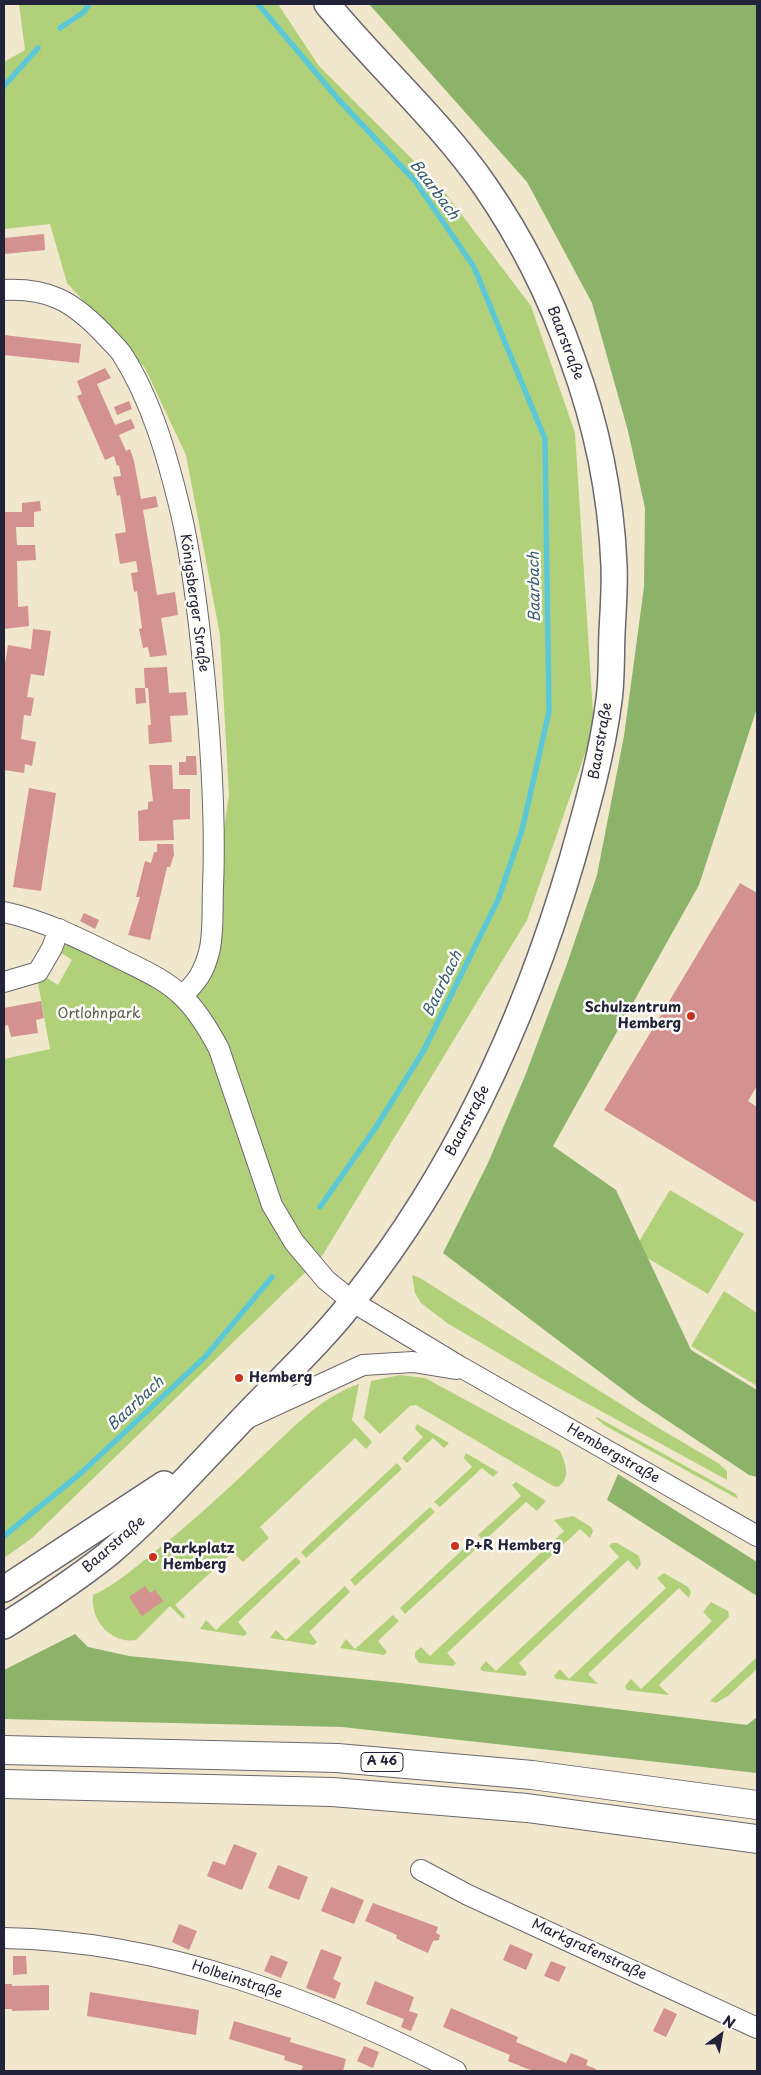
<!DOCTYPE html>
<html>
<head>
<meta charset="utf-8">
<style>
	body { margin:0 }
	#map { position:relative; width:761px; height:2075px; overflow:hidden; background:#f0e7cc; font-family:"Playpen Sans",sans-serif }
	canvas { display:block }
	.frame { position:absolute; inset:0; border:5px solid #22223b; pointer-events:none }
	.north { position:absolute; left:696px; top:2010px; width:50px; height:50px; -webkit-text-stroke:4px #fdfcf7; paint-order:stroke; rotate:32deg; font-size:14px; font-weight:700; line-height:20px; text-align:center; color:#22223b }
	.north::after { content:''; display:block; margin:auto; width:18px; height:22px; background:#22223b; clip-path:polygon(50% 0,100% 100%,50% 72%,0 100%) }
</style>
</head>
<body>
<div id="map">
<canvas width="761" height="2075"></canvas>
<div class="frame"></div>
<div class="north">N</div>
</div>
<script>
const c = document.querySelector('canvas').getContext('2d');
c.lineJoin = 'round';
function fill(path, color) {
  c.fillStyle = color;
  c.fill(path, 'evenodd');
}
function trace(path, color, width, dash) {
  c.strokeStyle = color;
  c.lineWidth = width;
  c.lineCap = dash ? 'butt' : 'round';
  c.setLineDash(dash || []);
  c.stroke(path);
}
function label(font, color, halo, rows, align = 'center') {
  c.font = font + ' "Playpen Sans",sans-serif';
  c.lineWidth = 5;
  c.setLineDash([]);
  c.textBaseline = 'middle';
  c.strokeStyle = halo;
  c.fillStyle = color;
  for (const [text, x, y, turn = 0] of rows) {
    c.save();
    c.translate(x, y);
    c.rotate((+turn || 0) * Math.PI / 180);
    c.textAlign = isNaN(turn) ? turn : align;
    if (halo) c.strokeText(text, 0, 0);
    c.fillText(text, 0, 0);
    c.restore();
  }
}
const green = new Path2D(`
	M19 4H278L319 66 443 190 531 306 575 433 594 728 527 920 322 1256 32 1538 4 1558V1059L50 1049 38 983 47 978 58 985 72 960 60 952 69 940 179 995 206 949 229 795 220 635 186 455 145 368 67 283 50 224 4 229V62L25 50Z
	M670 1190 744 1234 708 1294 634 1250Z
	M412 1275 420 1278 662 1430 718 1463 727 1471V1480L546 1381 447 1323 421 1303 415 1293Z
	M724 1291 757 1313V1386L691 1346Z
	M400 1375 425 1378 560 1451C565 1463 572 1477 558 1487L553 1486 416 1405 410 1406 380 1434 364 1418 371 1381Z
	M359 1384 352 1420 372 1442 366 1449 355 1438 260 1527 269 1538 243 1562 233 1552 175 1605 185 1616 183 1619 170 1606 136 1640C110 1644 90 1619 93 1595 112 1587 129 1572 146 1559 189 1525 229 1488 268 1451 296 1425 323 1396 359 1384Z
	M597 1417 736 1494 738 1499 604 1425 596 1418Z
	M417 1424 449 1443 444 1448 433 1438 407 1463 402 1458 423 1437 415 1429Z
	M466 1453 498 1472 493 1477 482 1468 440 1507 434 1502 472 1467 464 1458Z
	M397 1463 402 1469 306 1558 301 1552Z
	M516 1482 546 1501 537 1511 526 1502 484 1541 478 1535 521 1496 512 1485Z
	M430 1507 435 1512 355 1586 350 1580Z
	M573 1516 591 1527 593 1531 590 1538 580 1529 447 1653 456 1663 453 1666 419 1663 415 1657V1652L421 1647 430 1656 564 1531 554 1520Z
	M473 1540 479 1546 405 1614 400 1608Z
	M612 1543H617L639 1556 641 1564 637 1570 628 1560 519 1663 527 1673 525 1676 482 1671 480 1668 486 1661 496 1671 619 1557 609 1546Z
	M296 1557 301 1562 238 1622 247 1633 244 1636 200 1629 206 1620 216 1630Z
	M664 1573 688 1587 691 1592 689 1598 679 1588 588 1674 598 1684 556 1679 554 1676 560 1669 569 1679 666 1588 657 1578Z
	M345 1586 350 1592 309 1632 317 1642 314 1645 270 1638 276 1630 286 1640Z
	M711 1602 728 1611 729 1617 659 1685 669 1695 627 1690 625 1686 631 1679 641 1689 712 1621 703 1612Z
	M393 1615 399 1621 378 1641 387 1652 384 1655 340 1648 346 1639 355 1649Z
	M757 1657V1669L728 1696 716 1703 710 1701Z`);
const forest = new Path2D(`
	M369 4H757V708L699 885 553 1146 616 1190 691 1350 757 1390V1477L749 1475 638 1401 443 1253 488 1163 525 1076 567 964 597 875 624 736 644 587 645 508 628 431 592 303 527 182Z
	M618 1474 757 1562V1596L607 1500Z
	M75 1634 88 1647 129 1656 401 1683 747 1725 757 1717V1773L342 1727 4 1719V1670Z`);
const stream = new Path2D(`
	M258 4 338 99 415 181 474 267 545 439 549 712 522 830 498 900 424 1050 376 1127 320 1207
	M60 28 84 12 89 4
	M4 86 38 48
	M4 1536 81 1473 205 1357 272 1277`);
const building = new Path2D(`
	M44 234 45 250 4 254V238Z
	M4 335 81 344 79 363 4 355Z
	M105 368 111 378 97 384 115 425 131 419 135 428 119 435 126 451 130 449 134 461 141 499 156 496 158 507 143 510 157 595 175 592 178 615 161 618 167 655 150 657 148 647 143 648 139 629 142 628 137 591 134 592 131 573 138 572 136 561 120 564 115 534 126 532 120 495 117 496 113 477 121 476 119 465 117 466 114 456 105 460 77 396 82 394 77 381Z
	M129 401 132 409 117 415 114 407Z
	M40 501 41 511 34 512V527H16L17 545H35L36 560 17 561 18 607 28 606 29 626 4 629V512H22V503Z
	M33 629 51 631 44 676 31 674 27 697 34 698 31 716 24 715 21 739 36 742 32 766 25 764 24 773 4 770V670L8 645 31 649Z
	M167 667 169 693 186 692 188 715 170 716 172 742 149 744 148 725H151L148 688H145L144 668Z
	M135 688H145L146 703 136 704Z
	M186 756H196L197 775H179V762H186Z
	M149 765H172L173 789H190V819L173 820 174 840 139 841 138 811 148 809V802L153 801Z
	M29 788 56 793 41 891 13 887Z
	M157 844H173L174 855 170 867H167L150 940 128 935 140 897H136L145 861 151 863 154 852H157Z
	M740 883 757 893V1086L748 1101 757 1107V1203L604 1110Z
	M84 913 99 920 95 929 80 921Z
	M41 1001 44 1018 36 1020 38 1033 11 1037 8 1025 4 1026V1008Z
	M145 1586 150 1593 155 1590 163 1601 142 1616 129 1597Z
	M234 1844 257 1853 242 1890 207 1876 213 1861 225 1865Z
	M278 1865 308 1877 299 1900 268 1888Z
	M331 1887 364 1900 354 1924 321 1911Z
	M373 1903 438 1927 436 1933 440 1935 439 1940 433 1941 428 1953 401 1941 396 1938 397 1935 365 1921Z
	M179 1924 197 1931 189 1950 172 1942Z
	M510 1944 533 1954 526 1970 503 1960Z
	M321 1949 342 1957 333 1979 341 1983 335 1999 306 1988Z
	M271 1955 288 1962 281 1978 264 1971Z
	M13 1956H26L27 1974 13 1975Z
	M551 1961 566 1967 559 1982 544 1976Z
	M375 1981 414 1997 409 2011 418 2014 411 2031 401 2027 404 2019 366 2004Z
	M4 1984H12V1986L49 1985V2010L12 2011V2009H4Z
	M90 1992 199 2010 196 2035 87 2016Z
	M451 2008 518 2037 516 2042 566 2063 571 2053 588 2060 586 2065 596 2069 595 2071H534L525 2068 508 2061 510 2055 443 2027Z
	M664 2008 677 2014 666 2037 653 2031Z
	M234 2021 291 2038 290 2042 346 2059 343 2071H301L303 2066 284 2060 285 2056 229 2039Z
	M364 2046 379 2052 373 2068 357 2061Z`);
const minor = new Path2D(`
	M4 290C49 288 72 301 103 333 109 340 117 347 122 354 152 401 168 459 181 513 193 565 199 620 204 673 211 745 216 816 213 888 212 906 214 935 209 952 204 972 197 982 182 996
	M4 912C46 921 85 941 123 960 143 970 166 980 182 996 197 1010 209 1030 219 1049L272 1205 294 1242 326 1280 353 1302 459 1366 757 1536
	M4 982 38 972 52 948 59 929
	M250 1417 363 1365 413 1362 456 1369
	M421 1870 468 1895 757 2028
	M4 1938C163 1941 316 1999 456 2071`);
const major = new Path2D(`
	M4 1589 164 1484
	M4 1626C39 1604 74 1581 107 1555 153 1516 195 1469 237 1425 276 1383 320 1344 355 1298 457 1169 526 1017 572 860 587 807 602 755 609 700 612 678 611 655 612 633 613 610 615 588 614 565 611 496 596 423 572 358 551 298 521 238 485 186 439 120 378 66 327 4`);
const highway = new Path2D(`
	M4 1750 337 1758 532 1775 757 1805
	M4 1784 332 1792 527 1808 757 1839`);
const markers = [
	[691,1016,5,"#c8321e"],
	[239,1378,5,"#c8321e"],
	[455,1546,5,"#c8321e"],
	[153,1557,5,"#c8321e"]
];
const shields = [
	[382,1762,42]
];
const shieldNames = [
	["A 46",382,1762]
];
const streetNames = [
	["Baarstraße",565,343,69],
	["Königsberger Straße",194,603,82],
	["Baarstraße",601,741,-80],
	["Baarstraße",468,1121,-62],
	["Hembergstraße",613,1454,30],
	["Baarstraße",114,1545,-41],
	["Markgrafenstraße",589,1950,25],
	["Holbeinstraße",237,1980,18]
];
const poiNames = [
	["Schulzentrum",681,1008,"right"],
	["Hemberg",681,1024,"right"],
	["Hemberg",249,1378],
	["P+R Hemberg",465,1546],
	["Parkplatz",163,1549],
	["Hemberg",163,1565]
];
const parkNames = [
	["Ortlohnpark",99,1014]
];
const waterNames = [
	["Baarbach",434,190,53],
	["Baarbach",535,587,-91],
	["Baarbach",443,984,-64],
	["Baarbach",136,1404,-43]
];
fill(green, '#b0d179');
fill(forest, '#8cb369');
trace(stream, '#5cc8d6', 5.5);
fill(building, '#d39190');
trace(minor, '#6a676e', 22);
trace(major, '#6a676e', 28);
trace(highway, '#6a676e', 30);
trace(minor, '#fff', 20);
trace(major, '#fff', 25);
trace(highway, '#fff', 28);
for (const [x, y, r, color] of markers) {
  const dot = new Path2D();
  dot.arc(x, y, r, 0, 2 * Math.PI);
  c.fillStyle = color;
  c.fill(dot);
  trace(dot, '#fdfcf7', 2);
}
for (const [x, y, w] of shields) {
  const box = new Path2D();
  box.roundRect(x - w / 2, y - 9.5, w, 19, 4);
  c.fillStyle = '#fdfcf7';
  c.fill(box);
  trace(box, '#22223b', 1);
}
label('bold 12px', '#22223b', null, shieldNames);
label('14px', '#22223b', '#fdfcf7', streetNames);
label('bold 14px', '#22223b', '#fdfcf7', poiNames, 'left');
label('14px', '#545f51', '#fdfcf7', parkNames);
label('italic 15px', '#365c71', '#fdfcf7', waterNames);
</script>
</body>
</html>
